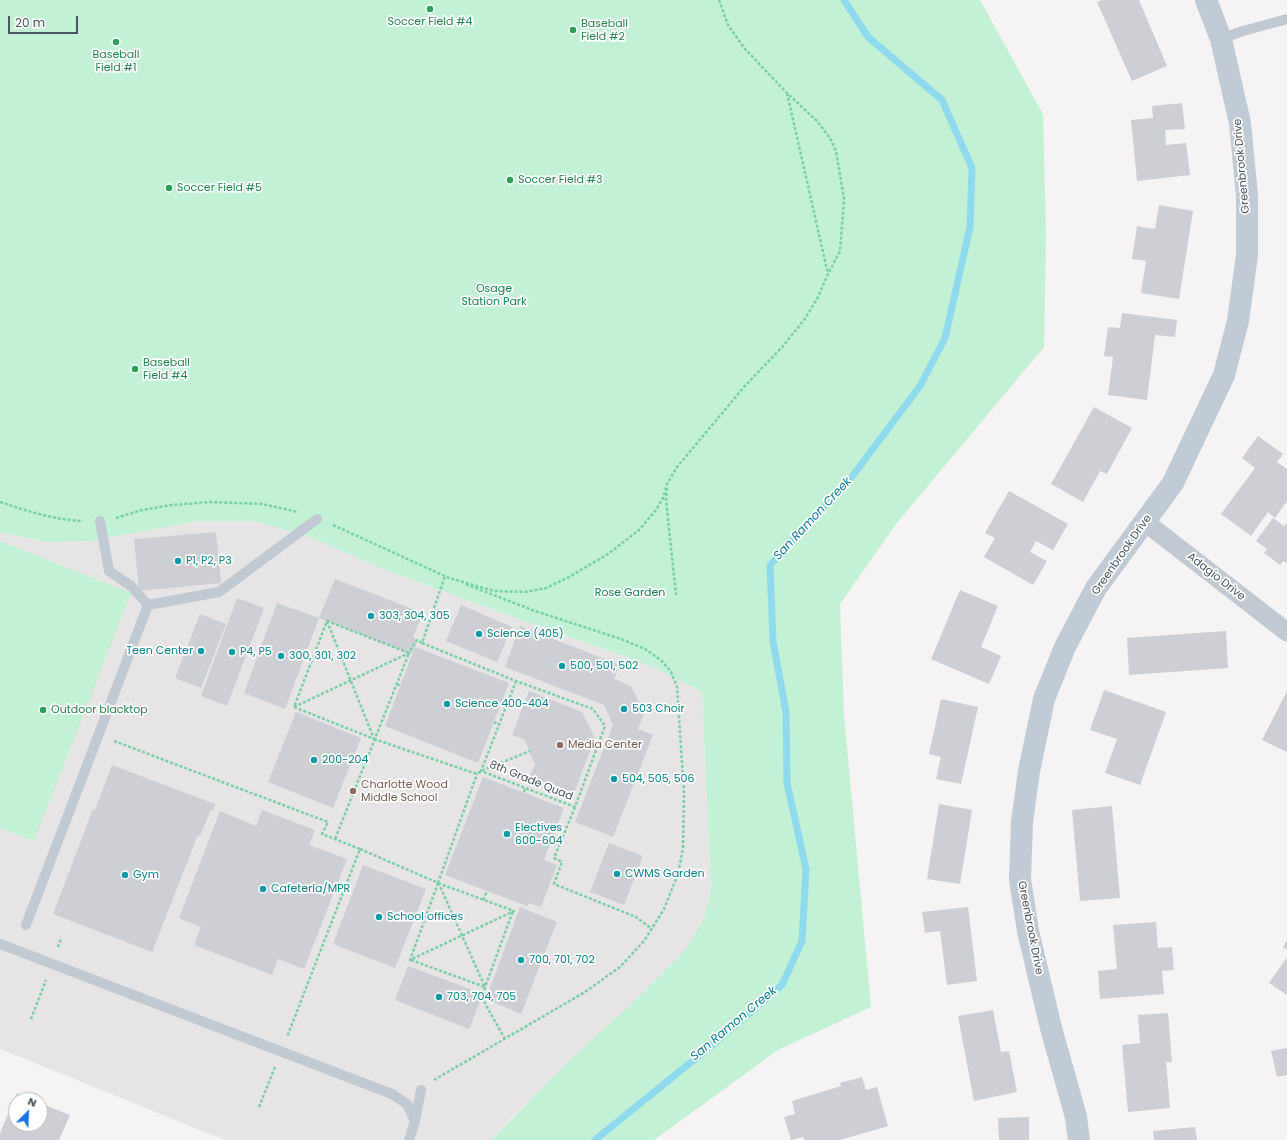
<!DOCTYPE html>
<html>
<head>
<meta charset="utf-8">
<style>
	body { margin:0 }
	#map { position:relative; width:1287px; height:1140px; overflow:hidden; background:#f5f3f3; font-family:Poppins,sans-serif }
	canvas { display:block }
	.north { position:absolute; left:8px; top:1092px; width:40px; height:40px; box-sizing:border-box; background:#fff; border:1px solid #b7bbc0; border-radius:50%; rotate:24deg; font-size:11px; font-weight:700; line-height:16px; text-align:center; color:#4a5661 }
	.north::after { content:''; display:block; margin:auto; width:14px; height:18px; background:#1a73e8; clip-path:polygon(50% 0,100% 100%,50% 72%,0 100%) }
	.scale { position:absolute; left:8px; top:16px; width:70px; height:18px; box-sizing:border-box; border:2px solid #4a5661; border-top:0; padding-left:5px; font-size:12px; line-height:14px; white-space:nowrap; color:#4a5661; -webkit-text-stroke:3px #fff; paint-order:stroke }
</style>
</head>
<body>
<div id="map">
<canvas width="1287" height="1140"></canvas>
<div class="north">N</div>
<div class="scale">20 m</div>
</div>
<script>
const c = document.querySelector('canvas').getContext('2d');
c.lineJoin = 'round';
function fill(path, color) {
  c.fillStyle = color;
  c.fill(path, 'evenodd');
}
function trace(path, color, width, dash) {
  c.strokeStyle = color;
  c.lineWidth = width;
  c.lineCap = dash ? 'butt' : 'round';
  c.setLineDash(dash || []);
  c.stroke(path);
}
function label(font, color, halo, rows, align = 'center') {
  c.font = font + ' Poppins,sans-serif';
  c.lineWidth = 3.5;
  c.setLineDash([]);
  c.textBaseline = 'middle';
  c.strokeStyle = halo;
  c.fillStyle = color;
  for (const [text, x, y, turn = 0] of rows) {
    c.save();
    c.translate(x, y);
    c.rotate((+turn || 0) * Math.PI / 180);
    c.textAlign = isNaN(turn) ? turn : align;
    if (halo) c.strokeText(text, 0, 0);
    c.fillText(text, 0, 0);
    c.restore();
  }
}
const education = new Path2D(`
	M198 521H253L307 536 383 569 510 616 651 666 702 692 711 890 704 919 685 950 630 1005 511 1118 491 1140H225L0 1049V532L45 542 91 541Z`);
const green = new Path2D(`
	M0 0H980L1043 114 1046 234 1044 347 896 524 840 604 844 715 871 1007 778 1050 654 1140H491L572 1058 630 1005 685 950 704 919 711 890 702 692 651 666 510 616 383 569 307 536 253 521H198L91 541 45 542 0 532Z
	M0 541 131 593 34 841 0 828Z`);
const stream = new Path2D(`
	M595 1140 711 1046 782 985 802 941 806 869 787 783 786 712 773 641 770 565 854 474 920 386 945 338 970 227 972 168 942 100 868 37 844 0`);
const building = new Path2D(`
	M1102 0H1139L1167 66 1132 81 1097 2Z
	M1182 103 1185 129 1165 130 1166 145 1186 143 1190 175 1137 181 1131 120 1153 118 1152 106Z
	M1159 205 1193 211 1179 299 1141 293 1146 261 1132 259 1137 226 1155 229Z
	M1122 313 1177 320 1175 337 1155 335 1147 400 1108 395 1113 357 1104 356 1108 327 1120 328Z
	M1094 407 1132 428 1107 474 1100 471 1083 502 1051 484Z
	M1258 436 1283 454 1277 462 1287 469V501L1275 518 1268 512 1251 536 1221 514 1255 468 1242 458Z
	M1009 491 1068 524 1053 550 1036 541 1030 552 1047 561 1033 585 984 557 995 538 985 533Z
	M1273 518 1284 526 1287 523V563L1283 561 1280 565 1264 553 1267 549 1256 541Z
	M216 532 221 583 139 591 134 539Z
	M335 579 423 613 413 637 417 640 411 654 319 618Z
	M960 590 998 606 981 647 1001 656 989 684 931 659Z
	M237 598 264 608 227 706 201 696Z
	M277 603 319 618 285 709 244 693Z
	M461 605 512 627 497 662 446 641Z
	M200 614 226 624 201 688 175 678Z
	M520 626 620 665 614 679 631 686 644 713 638 729 653 735 613 837 575 822 613 725 604 705 505 667Z
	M1226 631 1228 668 1129 675 1127 638Z
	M415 647 509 683 478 763 385 726Z
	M1104 690 1166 712 1140 785 1105 773 1117 739 1090 730Z
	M529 691 582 712 595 738 574 793 530 776 535 765 525 740 512 735Z
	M1287 691V752L1262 740Z
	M941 699 978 707 961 784 936 779 941 757 929 754Z
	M296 712 361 738 333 808 268 782Z
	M112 765 215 804 213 810 211 809 200 836 198 835 152 952 53 914 93 809 95 810Z
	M483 777 564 808 544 860 557 865 541 907 529 903 527 906 445 875Z
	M939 804 972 810 960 884 927 879Z
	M1112 806 1120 898 1080 901 1072 810Z
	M262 810 315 830 309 845 347 859 304 969 278 959 272 975 194 945 201 927 179 918 220 811 256 826Z
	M609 843 643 856 624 905 590 892Z
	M363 865 426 889 395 968 333 944Z
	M520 907 557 922 521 1014 486 999Z
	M968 907 977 981 947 985 940 931 925 933 922 912Z
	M1156 922 1158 948 1172 947 1174 970 1162 971 1164 994 1100 999 1098 971 1117 969 1113 925Z
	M1287 940V950L1283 947Z
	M1287 957V995L1269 983Z
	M408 966 483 994 469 1029 395 1000Z
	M993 1010 1001 1052 1009 1051 1017 1092 974 1101 958 1016Z
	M1168 1013 1172 1062H1166L1170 1108 1128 1112 1122 1045 1140 1043 1138 1015Z
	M1287 1048V1075L1277 1077 1271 1051Z
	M862 1077 866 1090 877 1087 888 1126 840 1140H804L803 1137 791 1140 784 1117 795 1114 792 1101 841 1086 840 1083Z
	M17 1093 33 1100H16V1124H40V1103L70 1115 59 1140H0V1133Z
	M1029 1117V1140H999L998 1118Z
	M1195 1127 1197 1140H1154L1153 1131Z`);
const path = new Path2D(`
	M787 93 828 274
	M667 488 666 500 676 595
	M0 502C27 511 55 520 83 521
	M116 518 142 510 172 505 210 502 262 504 298 512
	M333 525 449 578 494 591 525 592 546 588 569 577 608 554 639 530 656 510 663 498 667 484 677 467 744 387 783 346 804 320 817 299 828 274 840 251 844 199 836 151 830 138 817 121 787 93 745 49 728 25 719 0
	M327 621 374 739 294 707 327 621 409 653 335 839
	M422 643 516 681 593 709 605 726 575 807 481 771 516 681
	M397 684 400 686
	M294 707 409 653 417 640 422 643 445 576
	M494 722 499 725
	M374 739 477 774 481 771 530 751
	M114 741 328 822 322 834 360 849 287 1037
	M524 792 525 787
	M575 807 554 858 562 862 554 884 636 917 652 929
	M360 849 438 883 477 774
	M438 883 514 911 410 960Z
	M483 900 487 891
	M58 947 61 939
	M411 960 485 987 439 884
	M31 1019 46 980
	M505 1039 483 1000 485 987 513 911
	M434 1080 585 992 620 967 644 941 664 909 678 874 683 848 684 793 677 687 671 672 662 661 645 649 621 639 535 611 465 584
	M259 1107 275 1067`);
const lane = new Path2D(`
	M1221 39 1243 31 1287 19
	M148 605 219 592 317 519
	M26 925 148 605 131 586 109 571 100 521
	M0 944 392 1094 407 1104 415 1121 409 1140
	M415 1121 421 1090`);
const street = new Path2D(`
	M1145 522 1287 632`);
const secondary = new Path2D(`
	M1079 1140 1076 1117 1051 1028 1028 931 1020 879 1022 822 1029 771 1044 699 1065 647 1096 588 1173 483 1224 375 1238 321 1247 255V196L1240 123 1221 39 1206 0`);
const markers = [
	[430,9,4,"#2e9e5b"],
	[573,30,4,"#2e9e5b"],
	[116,42,4,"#2e9e5b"],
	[510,180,4,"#2e9e5b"],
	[169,188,4,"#2e9e5b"],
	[135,369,4,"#2e9e5b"],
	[178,561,4,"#0f9aa8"],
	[371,616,4,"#0f9aa8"],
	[479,634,4,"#0f9aa8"],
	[201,651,4,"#0f9aa8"],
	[232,652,4,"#0f9aa8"],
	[281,656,4,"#0f9aa8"],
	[562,666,4,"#0f9aa8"],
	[447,704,4,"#0f9aa8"],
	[624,709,4,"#0f9aa8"],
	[43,710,4,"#2e9e5b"],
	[560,745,4,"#8d6e63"],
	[314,760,4,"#0f9aa8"],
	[614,779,4,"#0f9aa8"],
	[353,791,4,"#8d6e63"],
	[507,834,4,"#0f9aa8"],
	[617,874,4,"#0f9aa8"],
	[125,875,4,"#0f9aa8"],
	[263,889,4,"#0f9aa8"],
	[379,917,4,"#0f9aa8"],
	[521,960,4,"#0f9aa8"],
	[439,997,4,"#0f9aa8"]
];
const leisureNames = [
	["Soccer Field #4",430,22,"center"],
	["Baseball",581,24],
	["Field #2",581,37],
	["Baseball",116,55,"center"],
	["Field #1",116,68,"center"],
	["Soccer Field #3",518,180],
	["Soccer Field #5",177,188],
	["Baseball",143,363],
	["Field #4",143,376],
	["Outdoor blacktop",51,710]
];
const streetNames = [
	["Greenbrook Drive",1242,166,-95],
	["Greenbrook Drive",1122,555,-55],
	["Adagio Drive",1216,577,38],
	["8th Grade Quad",531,781,22],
	["Greenbrook Drive",1030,928,79]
];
const parkNames = [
	["Osage",494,289],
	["Station Park",494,302],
	["Rose Garden",630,593]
];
const cultureNames = [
	["P1, P2, P3",186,561],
	["303, 304, 305",379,616],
	["Science (405)",487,634],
	["Teen Center",193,651,"right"],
	["P4, P5",240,652],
	["300, 301, 302",289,656],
	["500, 501, 502",570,666],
	["Science 400-404",455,704],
	["503 Choir",632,709],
	["200-204",322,760],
	["504, 505, 506",622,779],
	["Electives",515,828],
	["600-604",515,841],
	["CWMS Garden",625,874],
	["Gym",133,875],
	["Cafeteria/MPR",271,889],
	["School offices",387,917],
	["700, 701, 702",529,960],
	["703, 704, 705",447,997]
];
const educationNames = [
	["Media Center",568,745],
	["Charlotte Wood",361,785],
	["Middle School",361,798]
];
const waterNames = [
	["San Ramon Creek",813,519,-47],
	["San Ramon Creek",734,1024,-40]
];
fill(education, '#e6e4e5');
fill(green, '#c3f1d5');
trace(stream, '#90daee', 7);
fill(building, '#cdcfd5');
trace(path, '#7ad0a6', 2.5, [3, 2]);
trace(lane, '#c1cad2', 10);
trace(street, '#c1cad2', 19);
trace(secondary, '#c1cbd6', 22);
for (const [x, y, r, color] of markers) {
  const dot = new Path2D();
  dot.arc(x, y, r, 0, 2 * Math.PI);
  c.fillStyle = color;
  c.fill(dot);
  trace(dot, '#fff', 1.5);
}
label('11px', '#27864d', '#fff', leisureNames, 'left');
label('11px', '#4a5661', '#fff', streetNames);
label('11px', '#17864f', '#fff', parkNames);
label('11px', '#0d838f', '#fff', cultureNames, 'left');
label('11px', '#785e54', '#fff', educationNames, 'left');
label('italic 12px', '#0c7c9b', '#fff', waterNames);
</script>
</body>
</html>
